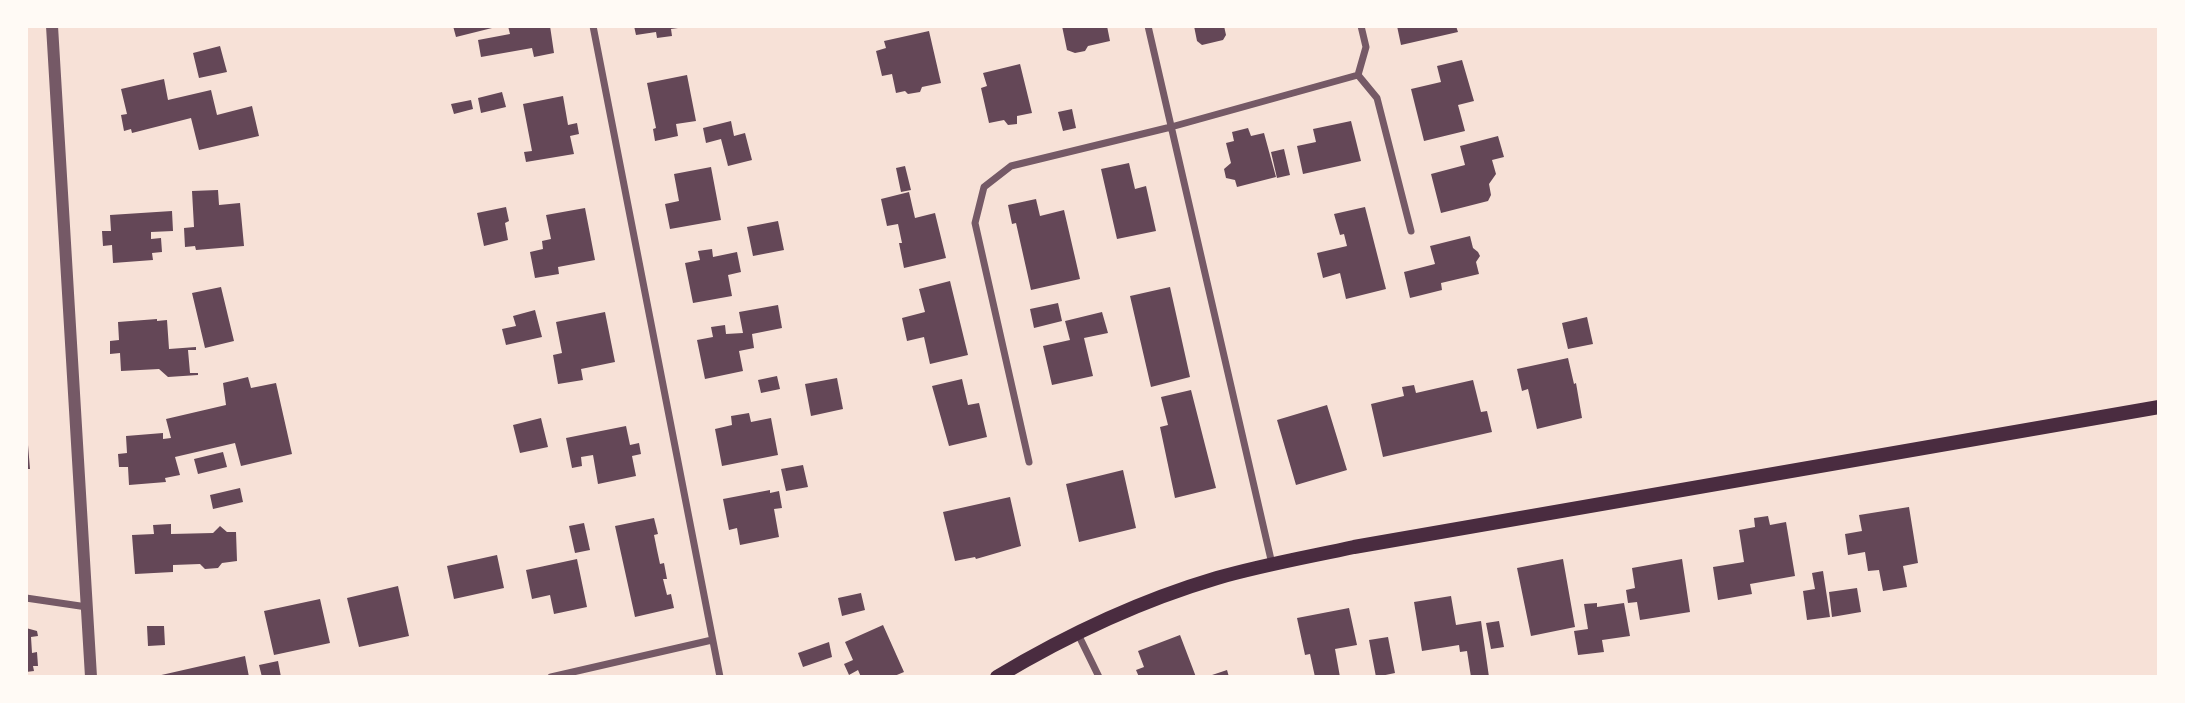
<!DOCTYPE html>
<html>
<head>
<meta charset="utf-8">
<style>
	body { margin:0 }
	#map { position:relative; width:2185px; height:703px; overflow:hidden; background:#f7e1d7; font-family:Jost,sans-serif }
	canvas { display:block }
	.frame { position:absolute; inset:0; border:28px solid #fffaf5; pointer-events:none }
</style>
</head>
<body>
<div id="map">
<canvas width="2185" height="703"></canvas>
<div class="frame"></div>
</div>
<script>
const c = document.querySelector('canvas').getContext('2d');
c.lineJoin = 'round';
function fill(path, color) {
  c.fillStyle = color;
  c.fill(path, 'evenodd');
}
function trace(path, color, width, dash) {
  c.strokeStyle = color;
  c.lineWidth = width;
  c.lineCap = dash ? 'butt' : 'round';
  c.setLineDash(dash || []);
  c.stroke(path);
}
const building = new Path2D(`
	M453 26H492V28L456 37Z
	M508 26H550L554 53 534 57 532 48 481 57 478 40 510 34Z
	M634 26H678V28L671 29 672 36 657 38 656 32 636 35Z
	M1062 26H1107L1110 41 1088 46 1085 51 1075 53 1067 50Z
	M1194 26H1224L1226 35 1223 40 1202 45 1197 41Z
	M1397 26H1456L1458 32 1401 45Z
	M929 31 941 83 922 87 920 92 908 94 905 91 896 93 892 74 882 76 876 51 886 48 884 41Z
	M220 46 227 72 199 78 193 53Z
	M1462 60 1474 101 1458 105 1465 131 1424 141 1411 89 1441 82 1437 66Z
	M1020 64 1032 113 1017 116V124L1008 125 1004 120 989 123 981 88 987 86 983 73Z
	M687 75 696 121 676 124 678 136 655 141 653 129 656 128 647 83Z
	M164 79 168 100 211 90 217 115 252 106 259 136 199 150 191 118 132 133 131 129 124 131 121 115 127 114 121 89Z
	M502 92 506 107 481 113 478 98Z
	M563 96 568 125 577 123 579 134 570 136 574 154 526 162 524 152 532 151 523 104Z
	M471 100 473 109 454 114 451 104Z
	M1072 109 1076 128 1063 131 1058 112Z
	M731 121 734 136 745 133 752 160 728 166 721 139 706 143 703 128Z
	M1351 121 1361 161 1303 174 1297 146 1316 142 1313 129Z
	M1248 128 1251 136 1264 133 1276 177 1237 187 1235 180 1226 178 1224 169 1231 163 1226 143 1234 141 1232 132Z
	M1498 136 1504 157 1492 160 1496 174 1489 184 1491 195 1488 201 1441 213 1431 174 1465 165 1460 146Z
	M1284 149 1290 175 1277 178 1271 152Z
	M1129 163 1135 189 1146 186 1156 231 1117 239 1101 169Z
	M905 166 911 190 901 192 896 168Z
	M711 167 721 220 670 229 665 204 679 201 674 174Z
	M218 190 219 205 240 203 244 246 196 250 195 246 185 247 184 228 194 227 192 191Z
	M909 192 915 218 935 213 946 258 904 268 899 243H902L898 224 887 226 881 199Z
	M1036 199 1040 216 1064 210 1080 279 1031 290 1016 223 1012 224 1008 205Z
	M506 207 509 221 505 223 508 240 484 246 477 213Z
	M1365 207 1386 289 1346 299 1340 273 1323 278 1317 253 1347 246 1344 234 1340 235 1334 214Z
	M585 208 595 260 558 267 559 274 535 278 530 252 543 249 542 241 551 239 546 215Z
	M172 211 173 231 151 232V239L161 238 162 252 152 253 153 260 113 263 112 245 103 246 102 231H111L110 215Z
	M778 221 784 250 753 256 747 227Z
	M1470 236 1473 248 1478 252 1480 256 1476 262 1479 274 1441 283 1442 290 1410 298 1404 272 1435 264 1430 246Z
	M712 249 713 257 737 252 741 272 728 275 732 296 693 303 685 263 700 260 698 251Z
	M950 281 968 355 930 364 924 337 907 341 902 318 925 312 919 289Z
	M221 287 234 341 205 348 192 293Z
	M1170 287 1190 377 1151 387 1130 296Z
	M1058 303 1062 321 1034 328 1030 309Z
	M778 305 782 328 752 334 754 348 739 351 743 371 705 379 697 340 713 337 711 327 725 325 726 334 743 333 739 312Z
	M535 310 542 337 506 345 502 329 516 326 513 316Z
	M605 312 615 362 581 369 583 380 558 384 553 355 562 353 556 322Z
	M1102 312 1108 333 1084 338 1093 376 1052 385 1043 346 1070 340 1065 321Z
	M1587 317 1593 344 1568 349 1562 323Z
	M157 319V321L167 320 169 349 196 347V350H188L190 373H198V375L168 377 159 369 121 371 120 353 110 354V341L119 340 118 322Z
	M1568 358 1574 384 1576 383 1582 418 1537 429 1528 389 1522 391 1517 369Z
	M777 376 780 389 761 393 758 380Z
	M248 377 251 388 276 383 292 454 241 466 235 443 175 457 180 475 165 478 166 482 129 485 128 467H119L118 454 127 453 126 436 163 433V439L171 438 166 419 226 405 223 383Z
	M837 378 843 409 811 416 805 384Z
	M962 379 968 405 979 403 987 437 949 446 932 386Z
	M1473 380 1481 412 1487 411 1492 432 1383 457 1371 404 1404 396 1402 387 1414 385 1416 393Z
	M1191 390 1216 488 1175 498 1160 427 1168 425 1161 397Z
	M1327 405 1347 470 1296 485 1277 420Z
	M749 413 751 422 771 418 778 455 722 466 715 429 732 425 731 416Z
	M541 418 548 447 520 453 513 425Z
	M626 426 630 445 639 443 641 454 632 456 636 476 598 484 593 455 581 457 582 466 572 468 566 438Z
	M26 445H28L30 469H26Z
	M223 452 227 467 198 474 194 459Z
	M803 465 808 487 786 491 781 469Z
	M1123 470 1136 528 1079 542 1066 484Z
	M240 488 243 502 213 509 210 495Z
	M770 490V493L779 491 782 508 774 509 779 537 740 545 737 528 729 530 723 499Z
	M1010 497 1021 546 976 559 975 557 955 561 943 512Z
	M1909 507 1918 563 1903 566 1907 587 1883 591 1879 570 1868 571 1865 552 1848 555 1845 534 1862 531 1859 515Z
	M1768 516 1770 525 1786 522 1795 576 1750 584 1752 594 1718 600 1713 567 1744 562 1739 530 1755 527 1754 518Z
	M654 518 658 534 654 535 657 550 660 564 664 563 667 579H663L667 595 671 594 674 608 635 617 615 526Z
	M584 523 590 550 575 553 569 526Z
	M171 524V534L213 533 220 526 227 532H236L237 561 222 563 218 568 205 569 200 564 173 565V572L135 574 132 535 154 534 153 525Z
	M497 555 504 588 454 599 447 566Z
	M577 559 587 607 554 614 550 595 532 599 526 570Z
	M1563 559 1575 627 1531 636 1517 568Z
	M1682 559 1690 612 1640 620 1637 602 1628 603 1626 590 1635 588 1632 568Z
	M1823 571 1830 617 1807 620 1803 591 1815 589 1812 573Z
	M398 586 409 636 359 647 347 598Z
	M1857 588 1861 612 1832 617 1829 592Z
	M861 593 865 610 842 616 838 598Z
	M1451 596 1456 625 1481 621 1489 677H1471L1467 651 1460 652 1459 645 1422 651 1414 602Z
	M320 599 330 643 274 655 264 611Z
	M1597 603V607L1624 603 1630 636 1602 640 1604 652 1578 655 1574 631 1588 629 1584 604Z
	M1349 608 1357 645 1335 649 1340 677H1315L1310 654 1305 655 1297 618Z
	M1499 621 1504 647 1491 649 1486 623Z
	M883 625 904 672 892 677H861L858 670 849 675 844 664 853 660 845 642Z
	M147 626H164L165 645 148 646Z
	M26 628 37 631 38 636 31 637 32 653 37 652 38 666H33L34 671 26 672Z
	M1180 635 1196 677H1139L1136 670 1144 667 1138 651Z
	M1388 637 1395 673 1376 677 1369 640Z
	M829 642 832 657 803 667 798 653Z
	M245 656 249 677H157V676Z
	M278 661 281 677H262L259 665Z
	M1227 670 1229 677H1209V676Z`);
const minor = new Path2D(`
	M593 26 720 677
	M1148 26 1272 564
	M1361 26 1366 47 1358 75 1377 98 1411 231
	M1029 462 975 223 984 187 1011 166 1171 127 1358 75
	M26 598 87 607
	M1077 632 1099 677
	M551 677 712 640`);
const tertiary = new Path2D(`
	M52 26 91 677`);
const secondary = new Path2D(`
	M997 677C1067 635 1139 601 1217 578 1262 565 1308 557 1354 547L2159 407`);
fill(building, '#644757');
trace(minor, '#755966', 7);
trace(tertiary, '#755966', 12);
trace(secondary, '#4a2c40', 14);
</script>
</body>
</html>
